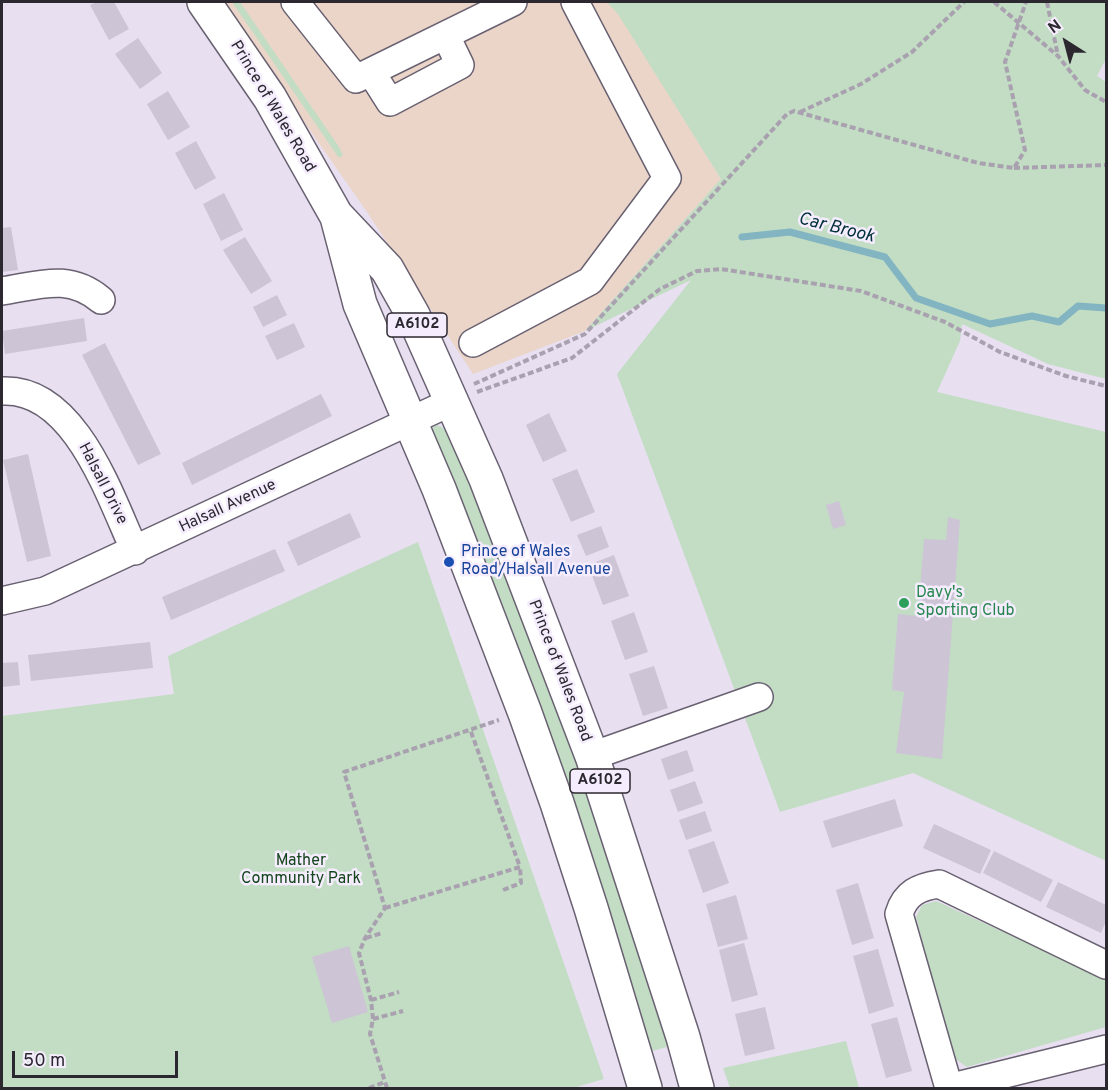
<!DOCTYPE html>
<html>
<head>
<meta charset="utf-8">
<style>
	body { margin:0 }
	#map { position:relative; width:1108px; height:1090px; overflow:hidden; background:#e8dff1; font-family:Overpass,sans-serif }
	canvas { display:block }
	.frame { position:absolute; inset:0; border:3px solid #2c282f; pointer-events:none }
	.north { position:absolute; left:1036px; top:12px; width:60px; height:60px; -webkit-text-stroke:4px #f5ecfe; paint-order:stroke; rotate:324deg; font-size:16px; font-weight:700; line-height:24px; text-align:center; color:#2c282f }
	.north::after { content:''; display:block; margin:auto; width:21px; height:27px; background:#2c282f; clip-path:polygon(50% 0,100% 100%,50% 72%,0 100%) }
	.scale { position:absolute; left:12px; top:1051px; width:166px; height:27px; box-sizing:border-box; border:3px solid #2c282f; border-top:0; padding-left:8px; font-size:18px; line-height:21px; white-space:nowrap; color:#2c282f; -webkit-text-stroke:4px #f5ecfe; paint-order:stroke }
</style>
</head>
<body>
<div id="map">
<canvas width="1108" height="1090"></canvas>
<div class="frame"></div>
<div class="north">N</div>
<div class="scale">50 m</div>
</div>
<script>
const c = document.querySelector('canvas').getContext('2d');
c.lineJoin = 'round';
function fill(path, color) {
  c.fillStyle = color;
  c.fill(path, 'evenodd');
}
function trace(path, color, width, dash) {
  c.strokeStyle = color;
  c.lineWidth = width;
  c.lineCap = dash ? 'butt' : 'round';
  c.setLineDash(dash || []);
  c.stroke(path);
}
function label(font, color, halo, rows, align = 'center') {
  c.font = font + ' Overpass,sans-serif';
  c.lineWidth = 5;
  c.setLineDash([]);
  c.textBaseline = 'middle';
  c.strokeStyle = halo;
  c.fillStyle = color;
  for (const [text, x, y, turn = 0] of rows) {
    c.save();
    c.translate(x, y);
    c.rotate((+turn || 0) * Math.PI / 180);
    c.textAlign = isNaN(turn) ? turn : align;
    if (halo) c.strokeText(text, 0, 0);
    c.fillText(text, 0, 0);
    c.restore();
  }
}
const commercial = new Path2D(`
	M220 2H612L721 179 585 331 473 374 367 212Z`);
const green = new Path2D(`
	M232 2H240L339 147 343 155 339 158Z
	M607 2H1106V59L1097 76 1106 82V379L1048 364 962 324 960 341 937 392 1106 432V861L913 773 780 812 617 374 691 280 585 331 721 179 618 14Z
	M437 425 450 431 534 629 668 1039 667 1047 648 1052 428 435 434 426Z
	M418 542 604 1079 573 1088H2V716L174 694 168 656Z
	M936 901 1106 979V1027L967 1067 951 1056 916 917 922 905Z
	M846 1041 859 1088H730L723 1068Z`);
const stream = new Path2D(`
	M742 237 790 232 885 257 916 298 990 324 1032 316 1059 322 1078 306 1106 308`);
const building = new Path2D(`
	M97 2H114L129 29 109 40 90 5Z
	M138 38 162 73 140 89 115 54Z
	M168 91 190 127 168 140 147 104Z
	M196 141 216 178 195 190 175 153Z
	M224 193 243 230 221 241 203 204Z
	M11 227 18 270 2 272V228Z
	M245 237 272 281 251 294 223 250Z
	M277 295 287 315 263 327 253 307Z
	M84 318 87 341 5 354 2 331Z
	M294 323 305 347 277 360 265 336Z
	M105 343 161 454 138 465 82 355Z
	M321 394 332 416 192 485 182 463Z
	M549 413 567 451 543 462 526 425Z
	M28 454 51 556 27 562 3 460Z
	M577 469 595 512 571 522 552 479Z
	M839 501 846 525 833 529 826 505Z
	M350 513 361 537 298 566 287 542Z
	M948 517 960 520 942 759 896 753 904 692 892 690 898 614 918 616 924 539 946 540Z
	M601 526 609 547 586 556 577 535Z
	M275 549 285 571 171 620 162 597Z
	M614 555 629 596 603 605 588 565Z
	M634 612 648 652 625 660 611 621Z
	M150 642 153 668 31 681 28 655Z
	M18 662 20 685 2 687V663Z
	M654 666 668 708 643 716 629 674Z
	M687 750 694 771 668 780 661 759Z
	M695 781 703 803 678 812 670 790Z
	M895 799 903 826 832 848 823 821Z
	M705 811 712 831 686 840 679 820Z
	M934 824 991 850 980 874 923 848Z
	M714 841 729 883 703 893 688 850Z
	M994 851 1053 880 1041 902 983 873Z
	M1058 882 1106 905V921L1101 933 1046 907Z
	M858 883 874 938 852 945 836 890Z
	M736 895 748 939 718 947 706 904Z
	M744 943 758 995 732 1002 719 950Z
	M349 946 368 1012 332 1023 312 957Z
	M878 949 894 1006 869 1014 853 956Z
	M765 1007 775 1049 745 1056 735 1014Z
	M897 1017 912 1071 886 1078 871 1024Z`);
const path = new Path2D(`
	M994 2 1058 56 1085 90 1106 102
	M1047 2 1058 56
	M800 112 861 84 912 52 964 2
	M1014 168 1106 165
	M474 384 585 334 787 114 794 111 978 163 1014 168 1025 150 1005 62 1026 2
	M477 392 572 358 660 289 697 271 721 269 861 291 945 322 1000 352 1066 376 1106 386
	M503 890 521 883 520 867
	M385 908 520 867 470 729
	M366 938 382 933
	M371 1000 399 992
	M373 1019 403 1011
	M369 1088 385 1082
	M387 1088 370 1034 373 1019 371 1000 359 953 365 938 385 908 344 772 499 720`);
const minor = new Path2D(`
	M295 2 356 79 513 2
	M371 72 390 102 460 65 446 36
	M2 291C40 285 69 273 101 300
	M473 343 590 281 667 178 575 2
	M2 391C75 387 110 497 135 551
	M2 601 45 591 451 402
	M592 756 759 697
	M948 1088 1106 1049
	M949 1088 899 914C905 893 919 887 939 884L1106 965`);
const highway = new Path2D(`
	M204 2 270 98 336 215 387 269 413 315 486 479 592 756 683 1037 697 1088
	M337 217 360 304 439 489 525 713 557 803 591 908 645 1088`);
const markers = [
	[449,562,6,"#1a4fb4"],
	[904,603,6,"#2e9e5b"]
];
const shields = [
	[417,325,60],
	[600,781,60]
];
const shieldNames = [
	["A6102",417,325],
	["A6102",600,781]
];
const streetNames = [
	["Prince of Wales Road",272,107,59],
	["Halsall Drive",102,484,63],
	["Halsall Avenue",228,507,-25],
	["Prince of Wales Road",559,671,69]
];
const transitNames = [
	["Prince of Wales",461,553],
	["Road/Halsall Avenue",461,571]
];
const leisureNames = [
	["Davy's",916,594],
	["Sporting Club",916,612]
];
const parkNames = [
	["Mather",301,862],
	["Community Park",301,880]
];
const waterNames = [
	["Car Brook",836,229,14]
];
fill(commercial, '#ead5c8');
fill(green, '#c2ddc3');
trace(stream, '#82b5c1', 7);
fill(building, '#cdc4d6');
trace(minor, '#696171', 30);
trace(highway, '#696171', 36);
trace(path, '#a9a1b0', 4, [6, 3]);
trace(minor, '#fff', 27);
trace(highway, '#fff', 33);
for (const [x, y, r, color] of markers) {
  const dot = new Path2D();
  dot.arc(x, y, r, 0, 2 * Math.PI);
  c.fillStyle = color;
  c.fill(dot);
  trace(dot, '#f5ecfe', 2);
}
for (const [x, y, w] of shields) {
  const box = new Path2D();
  box.roundRect(x - w / 2, y - 12, w, 24, 4.5);
  c.fillStyle = '#f5ecfe';
  c.fill(box);
  trace(box, '#2c282f', 1.5);
}
label('bold 15px', '#2c282f', null, shieldNames);
label('16px', '#2c282f', '#f5ecfe', streetNames);
label('16px', '#164399', '#f5ecfe', transitNames, 'left');
label('16px', '#27864d', '#f5ecfe', leisureNames, 'left');
label('16px', '#15451c', '#f5ecfe', parkNames);
label('italic 18px', '#003039', '#f5ecfe', waterNames);
</script>
</body>
</html>
